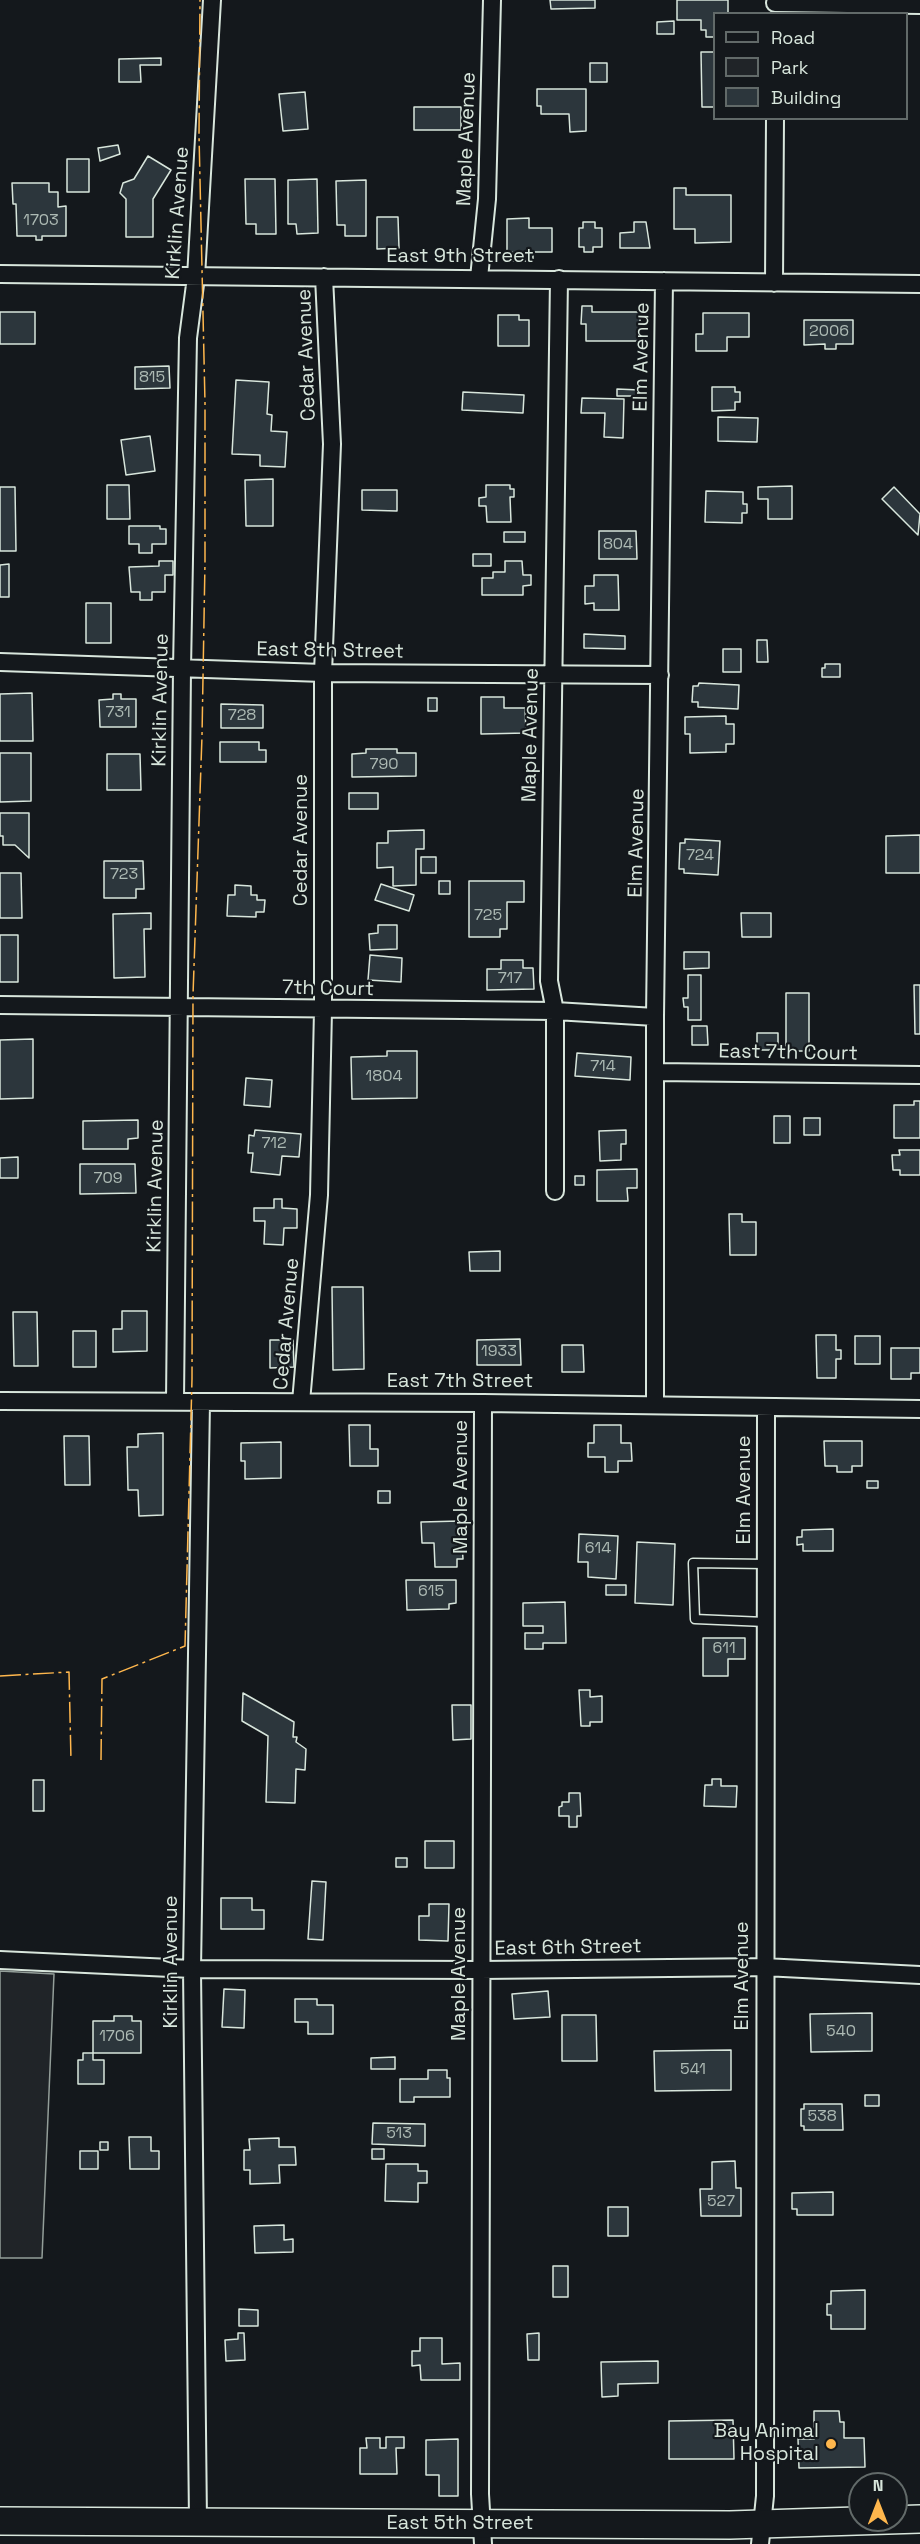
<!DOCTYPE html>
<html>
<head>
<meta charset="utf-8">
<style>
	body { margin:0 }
	#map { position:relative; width:920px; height:2544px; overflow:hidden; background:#14181c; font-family:"Space Grotesk",sans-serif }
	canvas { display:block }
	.legend { position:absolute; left:713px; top:12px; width:195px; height:108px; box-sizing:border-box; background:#14181c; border:2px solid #626a69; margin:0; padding:8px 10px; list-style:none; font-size:18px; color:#d8e6dc }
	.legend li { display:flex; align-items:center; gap:12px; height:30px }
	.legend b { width:30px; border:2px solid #626a69 }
	.north { position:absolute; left:848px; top:2472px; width:60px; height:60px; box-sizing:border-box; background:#14181c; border:2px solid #626a69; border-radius:50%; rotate:0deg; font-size:16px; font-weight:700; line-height:24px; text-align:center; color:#d8e6dc }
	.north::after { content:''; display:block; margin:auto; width:21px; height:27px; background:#ffb74d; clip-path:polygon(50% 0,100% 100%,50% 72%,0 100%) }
</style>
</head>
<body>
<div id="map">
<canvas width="920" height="2544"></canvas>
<ul class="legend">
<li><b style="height:8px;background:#14181c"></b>Road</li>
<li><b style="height:16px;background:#202428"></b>Park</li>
<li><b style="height:16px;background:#2c363c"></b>Building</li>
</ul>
<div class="north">N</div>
</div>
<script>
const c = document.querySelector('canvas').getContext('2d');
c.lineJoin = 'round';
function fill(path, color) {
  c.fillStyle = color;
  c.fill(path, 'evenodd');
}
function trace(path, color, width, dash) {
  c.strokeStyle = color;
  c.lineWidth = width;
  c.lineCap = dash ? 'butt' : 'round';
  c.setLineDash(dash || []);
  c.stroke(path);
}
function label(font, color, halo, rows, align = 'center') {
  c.font = font + ' "Space Grotesk",sans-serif';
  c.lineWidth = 4.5;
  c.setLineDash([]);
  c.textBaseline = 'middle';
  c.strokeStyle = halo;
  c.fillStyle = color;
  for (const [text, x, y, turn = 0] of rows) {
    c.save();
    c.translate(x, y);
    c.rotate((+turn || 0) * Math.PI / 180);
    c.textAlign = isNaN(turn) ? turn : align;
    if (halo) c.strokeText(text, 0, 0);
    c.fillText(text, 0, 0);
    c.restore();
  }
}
const green = new Path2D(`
	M0 1971 54 1974 42 2258H0Z`);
const building = new Path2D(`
	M550 0H595V8L551 9Z
	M677 0H728V14H714V37H706V30H701V20H677Z
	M674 21V34H657V22Z
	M701 52H714V107H702Z
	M161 58V65H140L141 82H119V59Z
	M590 63H607V82H590Z
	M537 89H586V131L570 132 569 114H541V106H537Z
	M305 92 308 129 283 131 279 94Z
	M414 107H461V130H414Z
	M118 145 120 154 100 161 98 148Z
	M148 156 171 170 153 199V237H126V199L120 193 123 183 134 179Z
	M67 159H89V192H67Z
	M245 179H275L276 234H256V224H246Z
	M317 179 318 233 297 234 296 224H288V180Z
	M366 180V236H345V225H337L336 181Z
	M12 183H49V192H58V207L66 206V236H42V240H36V236H17L16 204H13Z
	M674 188H686V195H731V242L695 243V229H674Z
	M377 217H398L399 248 377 249Z
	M529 218V228H552V252H533V261H512V252H507V219Z
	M583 222H595V228H602V247H593V252H584V247H579V228H583Z
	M634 222H646L650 248H620V233L634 232Z
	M582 306H592V312H640V341H586V324H581Z
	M0 312H35V344H0Z
	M703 313H749V337H727V351H696V334H703Z
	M498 315H519V320H529V346H498Z
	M804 320H853V344H836V349H825V344L804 345Z
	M169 366 170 388 135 389V367Z
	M236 380 269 382 267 414 272 415 271 431 287 432 285 467 260 466V455L232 454Z
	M712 387H735V392H740V402H735V410L712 411Z
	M617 389 640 390 639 396H617Z
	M463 392 524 395 523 413 462 410Z
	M582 398 624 399 623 438 604 437 605 413H581Z
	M718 417 758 418 757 442 718 441Z
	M150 436 155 471 126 475 121 440Z
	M273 479V526H246L245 480Z
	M107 485H129L130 519H107Z
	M486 485H510V489H514V497H510L511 522H487L486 506H479V498L486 497Z
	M792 486V519H768V499H758V487Z
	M0 487H15L16 551H0Z
	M894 487 920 514 918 535 882 499Z
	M362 490H397V511L362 510Z
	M706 491 743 492V504H747V513H742V523L705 522Z
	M129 526H160V529H166V544H152V553H139V544H129Z
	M599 531H636L637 559H599Z
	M504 532H525V542H504Z
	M473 554H491V566H473Z
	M159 561H173V575H165V592H152V600H140V592H131L129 567 159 566Z
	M505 561H522L523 575H531V585L523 586V595H482V578H493V572H505Z
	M9 564V597H0V565Z
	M594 575H618L619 610H594V603L585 604V586H594Z
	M86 603H111V643H86Z
	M584 634 625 636V649L584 648Z
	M757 640H767L768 662H757Z
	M723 649H741V672H723Z
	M825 664H840V677H822V668H825Z
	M699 683 739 685 738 709 698 707V702H692L693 686H698Z
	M32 693 33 741H0V694Z
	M113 694H121V699H136V727H100L99 700 113 699Z
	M481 697H504V708H525L526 733 481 734Z
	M428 698H437V711H428Z
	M221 704 263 705V728H221Z
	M726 716V724H734V744H726V752L690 753V734H685V717Z
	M220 742H259V750H266V762H220Z
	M366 749H397V753H416V776L352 777V754L366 753Z
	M0 753H31V801L0 802Z
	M107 754H140L141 790H107Z
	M349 793H378V809H349Z
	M0 813H29V858L15 845H3V836H0Z
	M424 830V849H416V885L393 886V867L377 868V843H388V831Z
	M920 835V873H886V836Z
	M685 839 720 841 718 875 684 873V869H679L680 843H685Z
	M421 857H436V873H421Z
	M104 861H143L144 889H136V898H104Z
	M0 873H21L22 918H0Z
	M439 881H450V894H439Z
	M469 881H524V902H507V929H500V937H469Z
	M381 884 414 895 409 911 375 900Z
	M235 885 251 886V895H257V900H265L264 912H256V917L227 916 228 895H235Z
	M151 913V929H144L145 977 114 978 113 914Z
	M741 913H771V937H742Z
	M378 925H397V949L370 950 369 934 378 933Z
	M0 935H18V982H0Z
	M684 952H709V968L684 969Z
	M370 955 402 958 401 982 368 980Z
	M501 960H523V968H533L534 989 487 990V969H501Z
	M688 975H701V1020H688V1007H684L683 998H688Z
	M914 985H920V1034H915Z
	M786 993H809V1051H786Z
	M692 1026H707L708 1045H692Z
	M757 1033H778V1050H757Z
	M33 1039V1098L0 1099V1040Z
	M387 1051H417V1098L352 1099 351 1057 387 1056Z
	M577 1053 631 1057 630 1080 575 1076Z
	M246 1078 272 1080 270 1107 244 1105Z
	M914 1101H920V1138H894V1105H914Z
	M774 1116H790V1143H774Z
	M804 1118H820V1135H804Z
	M138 1120V1138L128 1139V1149H83V1121Z
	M255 1130 301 1134 299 1157 282 1156 280 1175 251 1172 253 1153H248L249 1135 254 1136Z
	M626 1130V1144H621V1160L600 1161 599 1131Z
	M899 1150H920V1175H900V1170H893L892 1155H900Z
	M18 1157V1178H0V1158Z
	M80 1164H135L136 1193 80 1194Z
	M637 1169V1188H627L628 1201H597V1170Z
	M575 1176H584V1185H575Z
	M274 1199H282V1208L297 1209V1228H284L283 1245 264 1244 265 1221H254V1208H274Z
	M729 1214H742V1222H756V1255H730Z
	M500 1251V1271H470L469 1252Z
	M332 1287H363L364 1369 333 1370Z
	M122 1311H147V1351L113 1352V1329H122Z
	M13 1312H37L38 1366H14Z
	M73 1331H96V1367H73Z
	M816 1335H836V1350H841V1359H836V1378H817Z
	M855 1336H880V1364H855Z
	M520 1339 521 1365H477V1340Z
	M270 1340H293L294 1367 270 1368Z
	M562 1345H583L584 1372H562Z
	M891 1348H920V1373H911V1379H891Z
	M349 1425H370V1449H378V1466H350Z
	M594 1425H621V1443H631L632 1461H618V1472H605V1457H588V1443H594Z
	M163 1433V1515L139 1516 138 1490H128L127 1447H138V1434Z
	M64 1436H89L90 1485H65Z
	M824 1441H862V1466H852V1472H837V1466H825Z
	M281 1442V1478L245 1479V1461H241V1443Z
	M867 1481H878V1488H867Z
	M378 1491H390V1503H378Z
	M460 1521 457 1544H462L463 1559H457V1567H435L434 1543H422L421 1522Z
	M833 1529V1551H803V1544L797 1545V1537H802V1530Z
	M579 1534 618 1536 616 1579 588 1577V1562H578Z
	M637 1542 675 1544 673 1605 635 1603Z
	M406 1580H456V1603L449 1604V1609L407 1610Z
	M606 1585H626V1595H606Z
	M565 1602 566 1643H543V1649H525V1633H543V1626H523V1603Z
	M703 1638H745V1659H728V1676H703Z
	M579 1690H590V1697L602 1696V1722H590V1726H581Z
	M243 1693 294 1722 293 1737H297L296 1742 306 1749 305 1770 296 1769 295 1803 266 1802 268 1736 242 1721Z
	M452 1705H471V1739L453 1740Z
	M712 1779H721V1786H737L736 1807 704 1806 705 1785H712Z
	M33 1780H44V1811H33Z
	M569 1793H580L581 1816H577V1827H569V1816H559V1807L562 1806V1802H569Z
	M425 1841H454V1868H425Z
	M396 1858H407V1867H396Z
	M312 1881 326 1882 323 1940 308 1939Z
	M221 1898H252V1910H264V1929H221Z
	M429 1904H449L448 1941 419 1940V1916H429Z
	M224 1989 245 1990 244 2028 222 2027Z
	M548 1991 550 2017 514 2019 512 1994Z
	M295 1999H317V2005H333V2034H308V2022H295Z
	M872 2013V2051L811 2052 810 2014Z
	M562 2015H596L597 2061H562Z
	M114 2016H132V2021H141V2053H93V2021H114Z
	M731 2050V2090L655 2091 654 2051Z
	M83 2053H93V2060H104V2084H78V2060H83Z
	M395 2057V2069H371V2058Z
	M428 2070H447V2078H450V2097H414V2102H400V2079H428Z
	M865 2095H879V2106H865Z
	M804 2104H842L843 2130H804V2126H801V2109H804Z
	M373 2123 425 2124V2146L372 2144Z
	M129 2137H151V2151H159V2169H130Z
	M279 2138V2147H295L296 2165H279L280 2183 250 2184V2170H244V2150H250L249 2139Z
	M100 2142H108V2150H100Z
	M372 2149H384V2159H372Z
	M80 2151H98V2169H80Z
	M735 2161 736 2188H741V2216H701L700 2189H712V2162Z
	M386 2164H418V2171H427V2183H418V2202L385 2201Z
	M833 2192V2215H797V2209H792V2193Z
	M608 2207H628V2236H608Z
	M284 2225V2240L293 2239V2252L255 2253 254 2226Z
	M553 2266H568V2297H553Z
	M865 2290V2329H831V2315H827V2304H831V2291Z
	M239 2309 258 2310V2326H239Z
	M238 2333H244L245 2360 226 2361 225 2340 238 2339Z
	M539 2333V2360H528L527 2334Z
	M420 2338H442V2364L460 2363V2380H421L420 2365 412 2366V2351H420Z
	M658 2361V2383L618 2384V2396L602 2397 601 2362Z
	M814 2411H839L840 2422H844V2438H864L865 2467 799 2468 798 2439H814Z
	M733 2420 734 2459H669V2421Z
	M386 2437H404V2448H396L397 2474H360V2448H367L366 2438H380V2448H386Z
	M458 2439V2496H439V2475H426V2440Z`);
const service = new Path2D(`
	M765 1622 695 1619 693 1563 766 1564`);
const minor = new Path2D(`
	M775 3 920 5
	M0 274 920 284
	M479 278 487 199 492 0
	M774 283 775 118
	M0 662 323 673 660 675
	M0 1005 555 1011 655 1017
	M655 1072 920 1075
	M555 1191V1011L549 981 559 279
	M0 1401 483 1403 920 1409
	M175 1401 182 669 188 338 196 277 212 0
	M301 1402 319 1195 323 1010V673L332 444 324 277
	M655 1405V1017L664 281
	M0 1960 192 1969 481 1970 764 1967 920 1975
	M198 2522 192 1969 201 1402
	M483 2544 480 2494 483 1403
	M760 2544 765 2496 766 1407`);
const primary = new Path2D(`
	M0 2521 730 2525 920 2519`);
const power = new Path2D(`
	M0 1676 69 1672 71 1760
	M101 1760 102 1679 185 1646 192 1379 193 995 202 736 205 562V403L199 135 200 0`);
const markers = [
	[831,2444,6,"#ffb74d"]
];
const numberNames = [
	["1703",41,221],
	["2006",829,332],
	["815",152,378],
	["804",618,545],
	["731",118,713],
	["728",242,716],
	["790",384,765],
	["724",700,856],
	["723",124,875],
	["725",488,916],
	["717",510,979],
	["714",603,1067],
	["1804",384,1077],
	["712",274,1144],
	["709",108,1179],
	["1933",499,1352],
	["614",598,1549],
	["615",431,1592],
	["611",724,1649],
	["540",841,2032],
	["1706",117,2037],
	["541",693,2070],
	["538",822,2117],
	["513",399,2134],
	["527",721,2202]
];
const streetNames = [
	["Maple Avenue",467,139,-88],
	["Kirklin Avenue",178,213,-86],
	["East 9th Street",460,257],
	["Cedar Avenue",307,355,-92],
	["Elm Avenue",642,357,-89],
	["East 8th Street",330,651,1],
	["Kirklin Avenue",161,700,-89],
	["Maple Avenue",531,735,-89],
	["Cedar Avenue",302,840,-90],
	["Elm Avenue",637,843,-89],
	["7th Court",328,989,1],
	["East 7th Court",788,1053,1],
	["Kirklin Avenue",156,1186,-89],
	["Cedar Avenue",287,1324,-85],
	["East 7th Street",460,1382],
	["Maple Avenue",462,1487,-90],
	["Elm Avenue",745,1490,-90],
	["East 6th Street",568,1948,-1],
	["Kirklin Avenue",172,1962,-90],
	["Maple Avenue",460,1974,-90],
	["Elm Avenue",743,1976,-90],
	["East 5th Street",460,2524]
];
const poiNames = [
	["Bay Animal",819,2432],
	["Hospital",819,2455]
];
fill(green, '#202428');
trace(green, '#939e99', 1.5);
fill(building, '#2c363c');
trace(building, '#d8e6dc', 1.5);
trace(service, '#d8e6dc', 11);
trace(minor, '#d8e6dc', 20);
trace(primary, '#d8e6dc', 30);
trace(service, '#14181c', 8);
trace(minor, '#14181c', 16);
trace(primary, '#14181c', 27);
trace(power, '#ffb74d', 1.5, [21, 4.5, 3, 4.5]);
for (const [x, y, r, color] of markers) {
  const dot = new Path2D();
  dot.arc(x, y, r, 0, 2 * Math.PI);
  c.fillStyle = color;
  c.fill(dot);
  trace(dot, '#14181c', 2);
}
label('16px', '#adbab4', null, numberNames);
label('20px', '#d8e6dc', '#14181c', streetNames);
label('20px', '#d8e6dc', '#14181c', poiNames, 'right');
</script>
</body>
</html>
